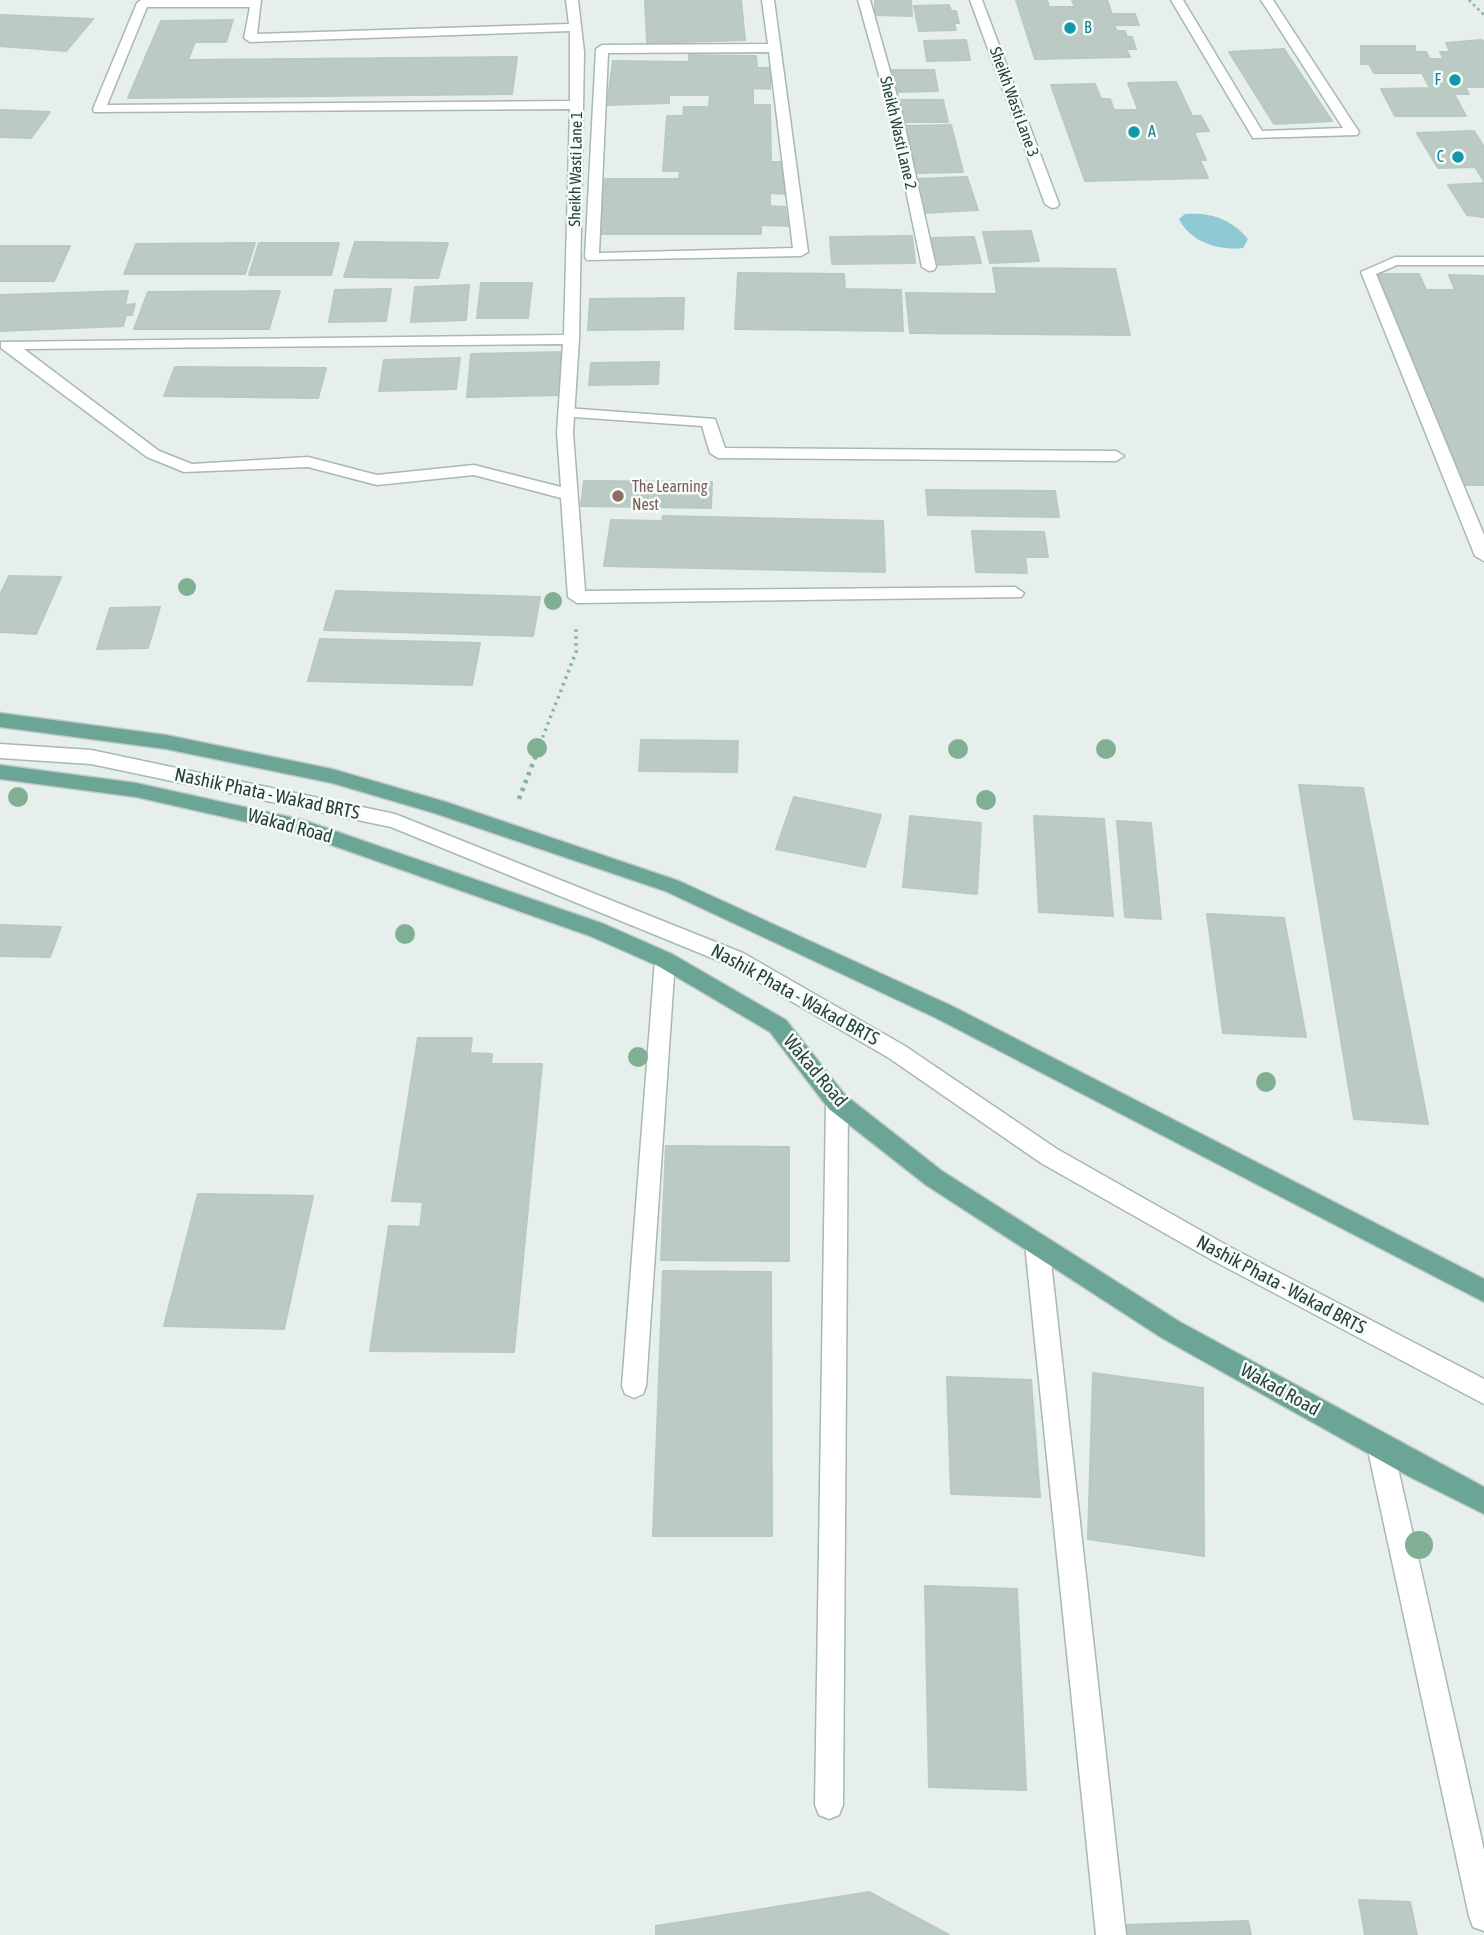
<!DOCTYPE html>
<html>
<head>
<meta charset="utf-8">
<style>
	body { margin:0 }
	canvas { display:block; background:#e6efeb }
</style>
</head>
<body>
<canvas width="1484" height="1935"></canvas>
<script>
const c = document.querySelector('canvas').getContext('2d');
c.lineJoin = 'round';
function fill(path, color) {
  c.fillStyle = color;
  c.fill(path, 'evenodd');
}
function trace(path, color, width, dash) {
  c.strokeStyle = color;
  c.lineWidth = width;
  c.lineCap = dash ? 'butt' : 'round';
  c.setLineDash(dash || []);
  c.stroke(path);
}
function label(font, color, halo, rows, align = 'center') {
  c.font = font + ' "Asap Condensed",sans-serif';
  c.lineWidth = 5;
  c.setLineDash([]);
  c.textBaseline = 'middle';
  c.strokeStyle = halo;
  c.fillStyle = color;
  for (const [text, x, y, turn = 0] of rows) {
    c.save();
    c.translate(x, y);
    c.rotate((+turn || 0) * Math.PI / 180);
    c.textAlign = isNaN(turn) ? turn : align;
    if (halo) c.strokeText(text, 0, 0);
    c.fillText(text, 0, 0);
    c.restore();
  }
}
const water = new Path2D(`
	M1185 214C1211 212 1231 219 1248 239L1243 248C1219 251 1190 242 1179 219Z`);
const building = new Path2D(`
	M645 0H741L745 40 647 43Z
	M875 0H911L912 16 875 15Z
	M1016 0H1047L1049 7H1075L1072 0H1107L1112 14H1135L1139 25H1114L1117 31H1125L1127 37H1132L1136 49H1126L1130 57 1035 59Z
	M949 5 951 11H956L959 23H954L956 30 919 31 914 6Z
	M0 15 93 19 66 51 0 46Z
	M233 20 226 42H195L188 60 517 57 512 94 128 98 161 21Z
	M966 40 970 60 927 61 924 41Z
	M1481 40 1484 41V87H1465L1469 94H1454L1466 116H1395L1381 89 1430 88 1422 73H1374L1369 64H1361V46H1415V52H1426L1430 59H1444L1440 52H1450L1446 43Z
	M1284 49 1332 121 1274 124 1229 52Z
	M689 55 756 56 757 68H770V89L753 88V105H770L771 162H781L785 194 770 193V206L785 207 788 226 761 225V234H598L604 179H679L680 171H663L667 116H683L684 107H709L710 95H669V103L607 105 613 61 689 62Z
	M891 70H934L938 91 895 92Z
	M1176 82 1192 116H1201L1209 131 1194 132 1206 160H1200L1208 178 1085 181 1051 85 1095 84 1101 99H1110L1114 110H1138L1128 83Z
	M899 100H943L948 122H903Z
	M0 110 50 112 31 138 0 137Z
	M951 125 963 172 914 173 904 126Z
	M1474 131 1484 147V181L1475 167 1438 168 1417 133Z
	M967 177 978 210 923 213 914 179Z
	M1484 183V217L1467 215 1448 185Z
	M1031 231 1039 261 990 263 983 232Z
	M912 236 915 263 832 264 830 237Z
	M974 237 981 263 935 265 929 238Z
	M355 242 448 243 438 278 344 277Z
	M255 243 245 274H124L136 244Z
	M259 243H339L331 275H249Z
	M0 246H70L54 281H0Z
	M993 268 1115 269 1130 335 910 333 906 293 997 294Z
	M738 273 844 274 845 289 901 290 903 331 735 329Z
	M1377 274H1419L1426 290H1455L1449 275 1484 276V485H1463Z
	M481 283H532L528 318H477Z
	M469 285 466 320 411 322 415 287Z
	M391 289 386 321 329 322 335 290Z
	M128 291 125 305 135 304 132 315H126L123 326 0 331V295Z
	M280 291 269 329H134L148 292Z
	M684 298 683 329 588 330 590 299Z
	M564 352 563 395 467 397 471 354Z
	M460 358 456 389 379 391 384 360Z
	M659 362 658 384 589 385 591 363Z
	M175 367 326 368 318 398 164 396Z
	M584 481 712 482 711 508 581 506Z
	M926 490 1055 491 1059 517 928 515Z
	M663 516 883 521 885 572 604 566 611 520 662 521Z
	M972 531 1044 532 1048 557H1025L1027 573 976 572Z
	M9 576 61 577 36 634 0 632V595Z
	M336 591 540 597 533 636 324 630Z
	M160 607 148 648 97 649 110 608Z
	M320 639 480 643 472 685 308 681Z
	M641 740 738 741 737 772 639 771Z
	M1299 785 1363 788 1428 1124 1354 1119Z
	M794 797 881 815 865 867 776 849Z
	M910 816 981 823 977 894 903 887Z
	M1034 816 1104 819 1113 916 1039 912Z
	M1117 821 1151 823 1161 919 1125 917Z
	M1207 914 1284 918 1306 1037 1223 1033Z
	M0 925 61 927 50 957 0 956Z
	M418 1038H472L470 1053 492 1054 491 1064H542L514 1352 370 1351 389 1226 420 1227 423 1202 392 1201Z
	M666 1146 789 1147V1261L661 1260Z
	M198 1194 313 1196 284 1329 164 1326Z
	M663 1271 771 1272 772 1536H653Z
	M1093 1373 1203 1388 1204 1556 1088 1539Z
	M947 1377 1031 1380 1040 1497 951 1494Z
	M925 1586 1017 1589 1026 1790 929 1787Z
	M869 1892 949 1935H656V1926Z
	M1359 1900 1410 1902 1417 1935H1365Z
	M1248 1921 1251 1935H1126L1124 1925Z`);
const pathFar2 = new Path2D(`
	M1469 0 1484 15`);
const pathFar1 = new Path2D(`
	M540 744 576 652V629`);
const path = new Path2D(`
	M519 799 541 742`);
const service = new Path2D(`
	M762 0H774L808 252 801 256 587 260 585 257 596 49 602 45 768 44ZM769 52 793 248 599 253 608 53Z
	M1171 0H1183L1262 131 1343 128 1261 0H1273L1359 132 1357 135 1253 138Z
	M1395 257H1484V265H1397L1376 274 1484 535V561L1475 556 1361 272Z
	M566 408 715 419 725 448 1116 451 1124 456 1116 461 718 458 710 453 702 426 560 416 558 413 560 410Z
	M0 744 91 750 395 814 743 953 905 1046 1057 1149 1228 1246 1484 1379V1404L1212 1260 1041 1163 889 1058 729 965 391 827 91 764 0 758Z
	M665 952 672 954 675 960 646 1386 643 1394 634 1398 625 1394 622 1386 655 960 658 954Z
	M837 1093 845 1095 848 1102 843 1805 839 1815 829 1819 819 1815 815 1805 826 1102 829 1095Z
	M1037 1234 1045 1237 1049 1244 1126 1935H1096L1025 1244 1029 1237Z
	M1380 1434 1389 1437 1393 1446 1484 1850V1931L1473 1927 1469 1916 1367 1446 1371 1437Z`);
const minor = new Path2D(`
	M141 0H261L257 34 569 24 566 0H578L584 52 579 339 573 433 585 591 1015 587 1024 593 1021 597 577 603 568 597 561 498 474 475 377 485 308 467 184 472 147 457 1 348V342L564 335 570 109 94 112 93 109 137 3ZM147 7H250L244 38 250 42 570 31V101L107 105ZM563 344 557 433 561 487 474 465 377 475 308 457 192 464 159 451 24 349Z
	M858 0H870L902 114 936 267 934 270 929 271 922 267 890 114Z
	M970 0H982L1059 204 1057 207 1052 208 1045 204Z`);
const primary = new Path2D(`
	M0 713 166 735 332 769 446 802 679 881 952 1006 1484 1279V1302L936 1018 665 891 434 813 332 783 166 749 0 727Z
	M0 765 136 783 303 820 604 924 672 954 786 1020 845 1095 942 1171 1180 1322 1484 1487V1514L1410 1477 1162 1338 926 1185 829 1109 770 1032 658 966 590 936 300 834 136 797 0 779Z`);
const trees = [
	[187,587,9],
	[553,601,9],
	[537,748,10],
	[958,749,10],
	[1106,749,10],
	[18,797,10],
	[986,800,10],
	[405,934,10],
	[638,1057,10],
	[1266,1082,10],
	[1419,1545,14]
];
const markers = [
	[1070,28,7,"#0f9aa8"],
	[1455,80,7,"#0f9aa8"],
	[1134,132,7,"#0f9aa8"],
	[1458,157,7,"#0f9aa8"],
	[618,496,7,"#8d6e63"]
];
const farCulturenames = [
	["B",1084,28],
	["F",1441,80,"right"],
	["A",1148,132],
	["C",1444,157,"right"]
];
const farStreetnames = [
	["Sheikh Wasti Lane 3",1014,102,70],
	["Sheikh Wasti Lane 2",898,133,77],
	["Sheikh Wasti Lane 1",576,169,-89]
];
const farEducationnames = [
	["The Learning",632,487],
	["Nest",632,505]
];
const streetNames = [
	["Nashik Phata - Wakad BRTS",267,794,12],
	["Wakad Road",290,826,15],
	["Nashik Phata - Wakad BRTS",795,995,29],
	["Wakad Road",815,1071,50],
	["Nashik Phata - Wakad BRTS",1281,1285,28],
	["Wakad Road",1280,1390,29]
];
fill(water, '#8ec9d4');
fill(building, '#bbcac4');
trace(building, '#b8c9c2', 2);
trace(service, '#a8b8b2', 3);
trace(minor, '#a8b8b2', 3);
trace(primary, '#c2cac8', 3);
trace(pathFar2, '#86b3a5', 2.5, [2.5, 3.5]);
trace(pathFar1, '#86b3a5', 3.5, [2.5, 4.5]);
trace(path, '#86b3a5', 4.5, [3.5, 5]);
fill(service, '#fff');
fill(minor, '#fff');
fill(primary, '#6aa596');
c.fillStyle = '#80af93';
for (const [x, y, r] of trees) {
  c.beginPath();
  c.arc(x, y, r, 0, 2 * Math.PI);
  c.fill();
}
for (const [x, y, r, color] of markers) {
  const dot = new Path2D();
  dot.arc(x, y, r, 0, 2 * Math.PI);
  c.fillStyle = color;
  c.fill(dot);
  trace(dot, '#f7fbf9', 2.5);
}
label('16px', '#0d838f', '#f7fbf9', farCulturenames, 'left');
label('16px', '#24423a', '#f7fbf9', farStreetnames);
label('16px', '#785e54', '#f7fbf9', farEducationnames, 'left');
label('19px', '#24423a', '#f7fbf9', streetNames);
</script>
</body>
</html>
